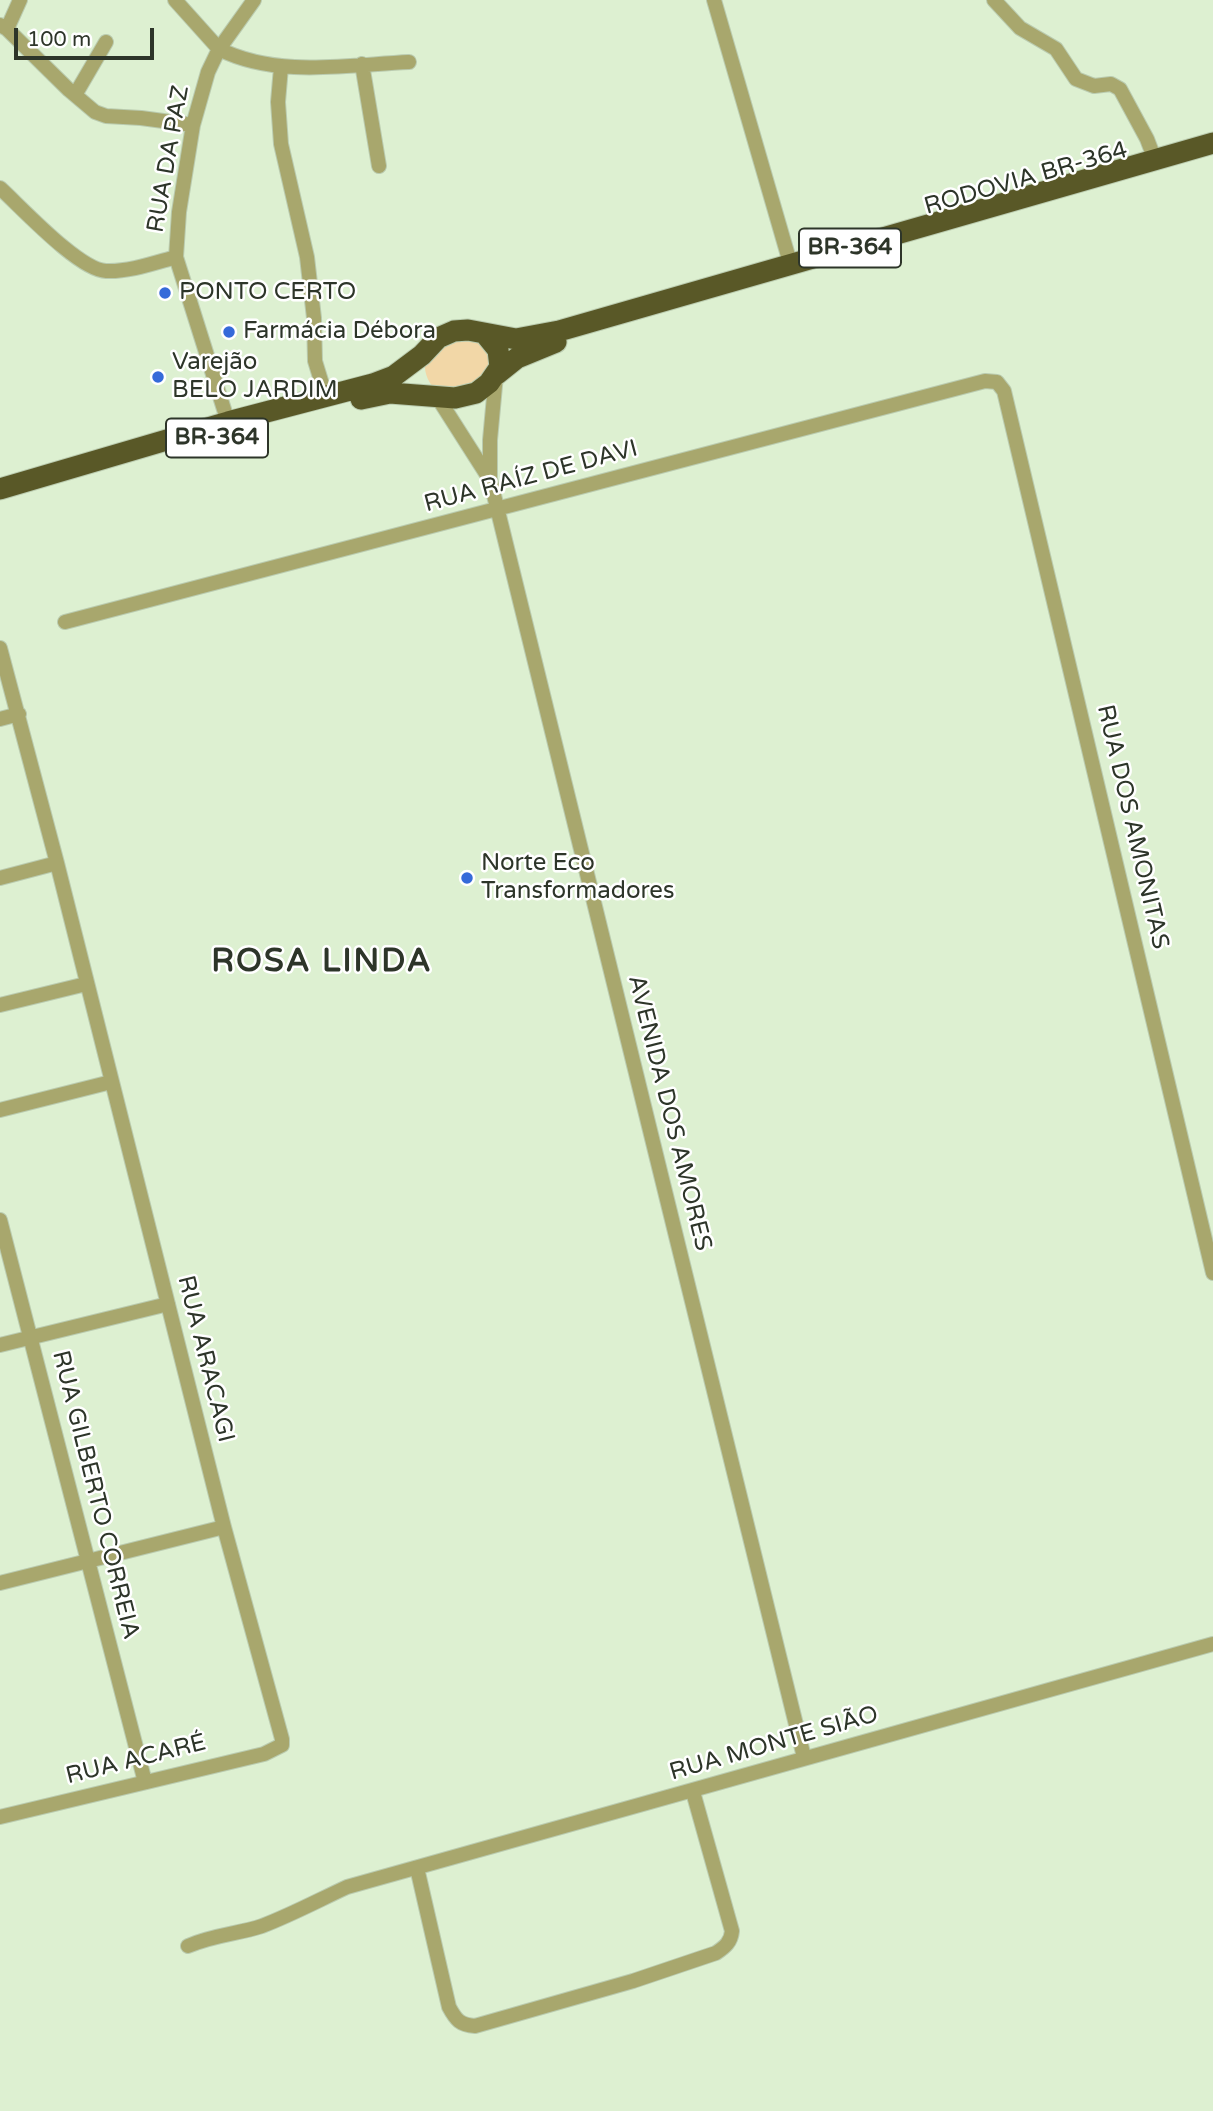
<!DOCTYPE html>
<html>
<head>
<meta charset="utf-8">
<style>
	body { margin:0 }
	#map { position:relative; width:1213px; height:2111px; overflow:hidden; background:#ddf0d1; font-family:"Varela Round",sans-serif }
	canvas { display:block }
	.scale { position:absolute; left:14px; top:28px; width:140px; height:32px; box-sizing:border-box; border:4px solid #2d3529; border-top:0; padding-left:9px; font-size:21px; line-height:24px; white-space:nowrap; color:#2d3529; -webkit-text-stroke:5px #fff; paint-order:stroke }
</style>
</head>
<body>
<div id="map">
<canvas width="1213" height="2111"></canvas>
<div class="scale">100 m</div>
</div>
<script>
const c = document.querySelector('canvas').getContext('2d');
c.lineJoin = 'round';
function fill(path, color) {
  c.fillStyle = color;
  c.fill(path, 'evenodd');
}
function trace(path, color, width, dash) {
  c.strokeStyle = color;
  c.lineWidth = width;
  c.lineCap = dash ? 'butt' : 'round';
  c.setLineDash(dash || []);
  c.stroke(path);
}
function label(font, color, halo, rows, align = 'center') {
  c.font = font + ' "Varela Round",sans-serif';
  c.lineWidth = 5;
  c.setLineDash([]);
  c.textBaseline = 'middle';
  c.strokeStyle = halo;
  c.fillStyle = color;
  for (const [text, x, y, turn = 0] of rows) {
    c.save();
    c.translate(x, y);
    c.rotate((+turn || 0) * Math.PI / 180);
    c.textAlign = isNaN(turn) ? turn : align;
    if (halo) c.strokeText(text, 0, 0);
    c.fillText(text, 0, 0);
    c.restore();
  }
}
const green = new Path2D(`
	M451 338 481 340 493 359 478 386 437 392C429 383 424 375 425 362Z`);
const minor = new Path2D(`
	M175 0 219 49 208 72 193 125 179 212 176 257 228 422
	M254 0 219 49C277 78 347 65 409 62
	M714 0 791 266
	M994 0 1020 28 1056 49 1076 79 1094 86 1111 84 1120 89 1147 139 1155 160
	M0 25 7 29 69 90 95 112 106 116 141 118 193 125
	M7 29 20 0
	M362 64 379 166
	M281 67 278 102 281 144 307 257 314 318 315 361 326 397
	M75 95 106 42
	M0 188C22 208 79 270 106 271 129 272 154 263 176 257
	M496 375 490 440V479L804 1757
	M436 395 487 475
	M65 622 985 381 997 382 1004 391 1213 1273
	M0 648 57 863 224 1527 282 1739V1745L264 1754 0 1817
	M0 719 19 714
	M0 878 57 863
	M0 1005 86 984
	M0 1110 111 1082
	M0 1220 145 1782
	M0 1345 168 1304
	M0 1583 224 1527
	M417 1868 449 2007C456 2020 460 2025 475 2026L633 1981 716 1953C725 1947 731 1942 732 1931L693 1792
	M188 1946C212 1935 238 1934 262 1926 291 1915 319 1900 347 1887L1213 1644`);
const highway = new Path2D(`
	M497 374 517 358 556 342
	M361 399 390 393 455 398 476 393 489 383 500 367 498 350 485 334
	M0 489 228 422 373 384 394 376 422 355 438 338 454 331 468 330 516 339 559 331 1213 143`);
const markers = [
	[165,293,7,"#356ad9"],
	[229,332,7,"#356ad9"],
	[158,377,7,"#356ad9"],
	[467,878,7,"#356ad9"]
];
const shields = [
	[850,248,102],
	[217,438,102]
];
const shieldNames = [
	["BR-364",850,248],
	["BR-364",217,438]
];
const streetNames = [
	["RUA DA PAZ",169,159,-80],
	["RODOVIA BR-364",1026,179,-16],
	["RUA RAÍZ DE DAVI",531,477,-15],
	["RUA DOS AMONITAS",1132,827,77],
	["AVENIDA DOS AMORES",669,1113,76],
	["RUA ARACAGI",205,1359,76],
	["RUA GILBERTO CORREIA",95,1495,76],
	["RUA MONTE SIÃO",774,1744,-16],
	["RUA ACARÉ",136,1760,-14]
];
const poiNames = [
	["PONTO CERTO",179,293],
	["Farmácia Débora",243,332],
	["Varejão",172,363],
	["BELO JARDIM",172,391],
	["Norte Eco",481,864],
	["Transformadores",481,892]
];
const districtNames = [
	["ROSA LINDA",322,963]
];
fill(green, '#f2d7a7');
trace(minor, '#bacbaf', 16);
trace(highway, '#bacbaf', 23);
trace(minor, '#a8a76d', 14);
trace(highway, '#595827', 21);
for (const [x, y, r, color] of markers) {
  const dot = new Path2D();
  dot.arc(x, y, r, 0, 2 * Math.PI);
  c.fillStyle = color;
  c.fill(dot);
  trace(dot, '#fff', 2.5);
}
for (const [x, y, w] of shields) {
  const box = new Path2D();
  box.roundRect(x - w / 2, y - 19.5, w, 39, 5);
  c.fillStyle = '#fff';
  c.fill(box);
  trace(box, '#2d3529', 2);
}
label('bold 23px', '#2d3529', null, shieldNames);
label('24px', '#2d3529', '#fff', streetNames);
label('24px', '#2d3529', '#fff', poiNames, 'left');
c.letterSpacing = '2px';
label('bold 32px', '#2d3529', '#fff', districtNames);
c.letterSpacing = '0px';
</script>
</body>
</html>
